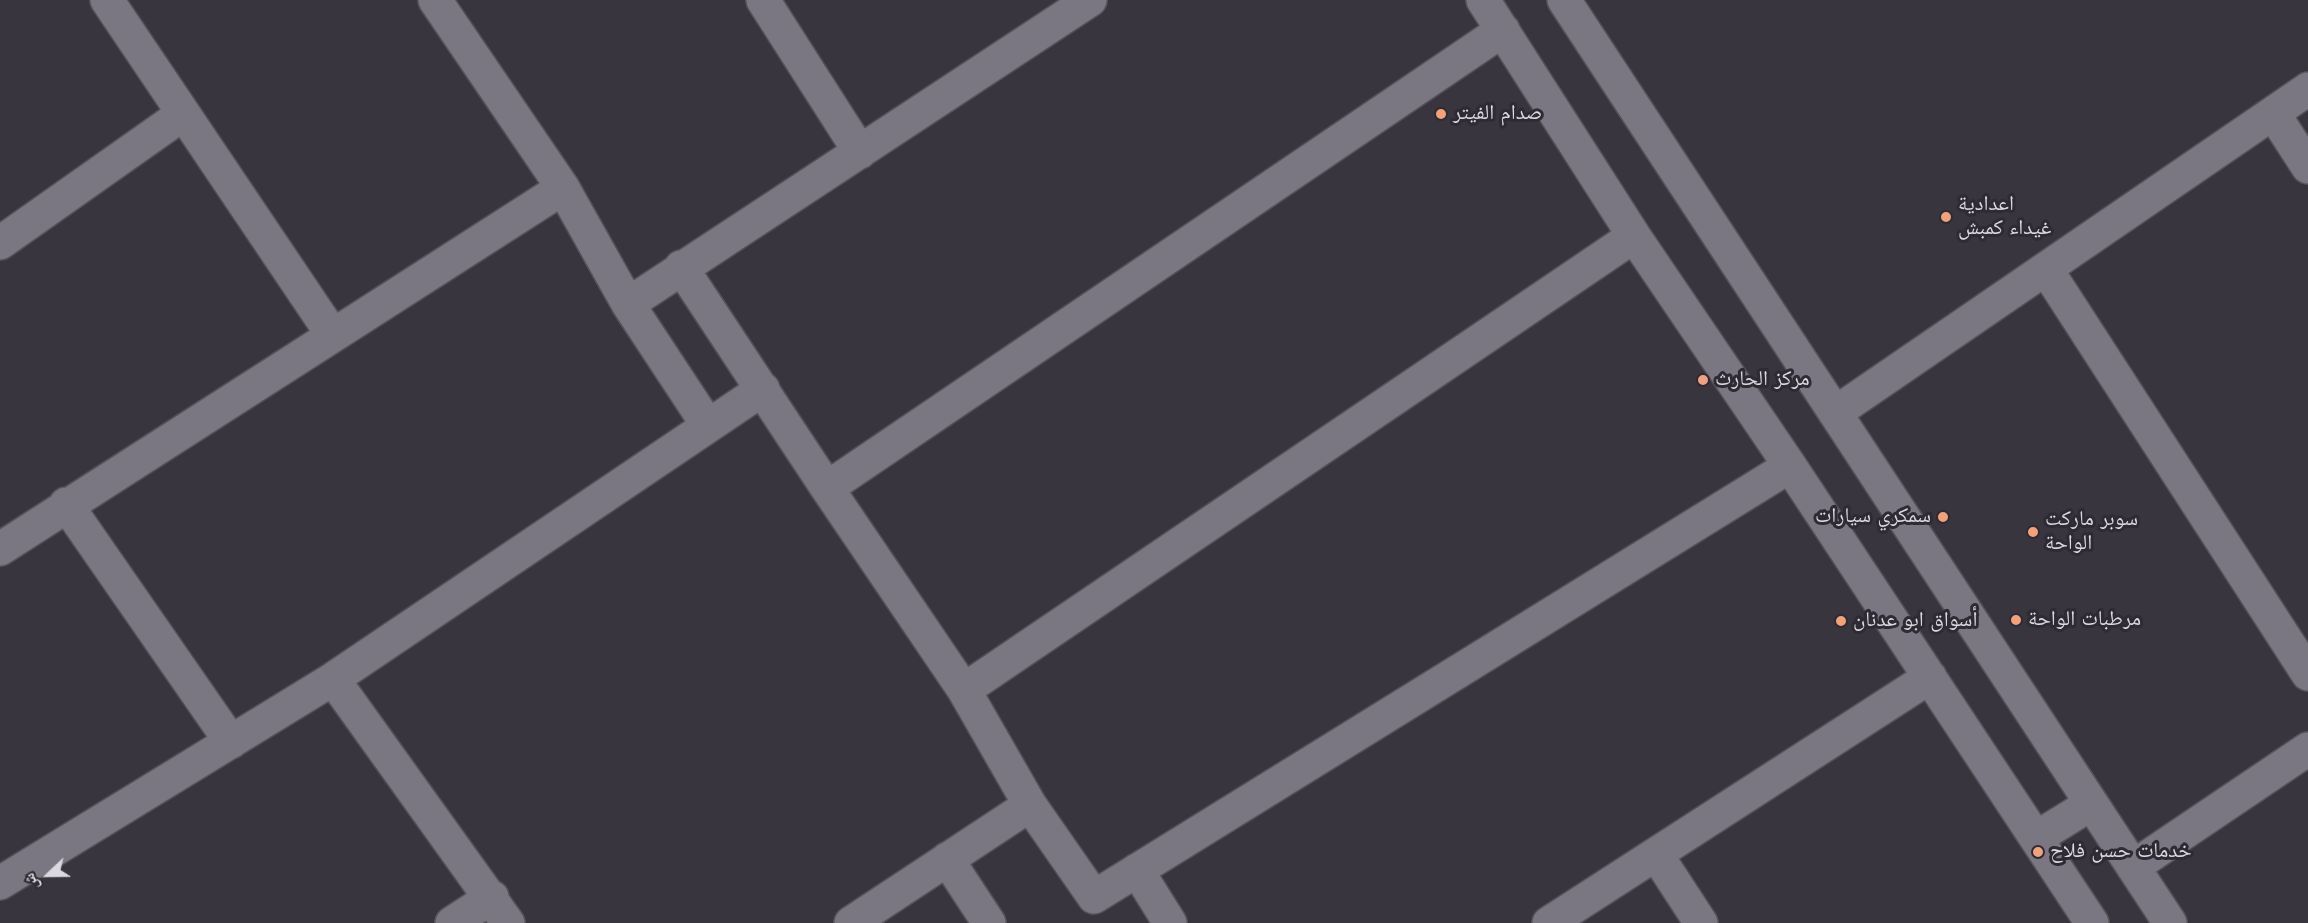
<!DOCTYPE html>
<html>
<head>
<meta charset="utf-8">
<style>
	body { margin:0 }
	#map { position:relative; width:2308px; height:923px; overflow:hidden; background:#38353f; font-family:Jost,"Noto Naskh Arabic",sans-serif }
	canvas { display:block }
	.north { position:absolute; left:18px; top:845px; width:60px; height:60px; -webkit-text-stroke:4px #2e2b34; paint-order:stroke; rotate:248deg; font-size:16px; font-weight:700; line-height:24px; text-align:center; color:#dbd9df }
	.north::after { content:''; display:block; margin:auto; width:21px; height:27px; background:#dbd9df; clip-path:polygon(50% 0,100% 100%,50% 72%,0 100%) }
</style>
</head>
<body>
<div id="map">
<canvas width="2308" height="923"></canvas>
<div class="north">ش</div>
</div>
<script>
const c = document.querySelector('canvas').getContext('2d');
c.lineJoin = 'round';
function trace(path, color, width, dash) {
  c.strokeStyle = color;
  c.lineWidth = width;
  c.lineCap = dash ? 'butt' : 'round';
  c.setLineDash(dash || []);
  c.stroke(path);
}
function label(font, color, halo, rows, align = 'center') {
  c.font = font + ' Jost,"Noto Naskh Arabic",sans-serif';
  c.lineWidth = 6;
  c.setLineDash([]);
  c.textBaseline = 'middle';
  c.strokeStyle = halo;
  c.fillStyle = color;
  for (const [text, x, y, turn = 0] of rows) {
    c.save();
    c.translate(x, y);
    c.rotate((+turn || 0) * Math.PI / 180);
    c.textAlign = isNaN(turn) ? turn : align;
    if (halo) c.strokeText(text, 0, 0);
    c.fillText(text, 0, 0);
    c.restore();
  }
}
const minor = new Path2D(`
	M107 0 332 334
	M435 0 563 188 628 304 707 424
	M763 0 860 152
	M1483 0 1634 236 1790 466 2092 923
	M1564 0 2170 923
	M2273 113 2308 167
	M0 243 183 114
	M681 267 827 488 964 690 1030 805 1094 897 1790 466
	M2046 269 2308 674
	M628 304 1090 0
	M1835 413 2308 89
	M827 488 1503 30
	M66 504 231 742
	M0 549 563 188
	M333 679 508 923
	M964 690 1634 236
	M2036 838 2091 804
	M1656 854 1701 923
	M947 859 989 923
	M2133 867 2308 749
	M1137 870 1170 923
	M0 883 333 679 763 389
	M452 923 492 897
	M851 923 1030 805
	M1549 923 1930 677`);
const markers = [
	[1441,114,6,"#f1a27b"],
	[1946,217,6,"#f1a27b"],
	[1703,380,6,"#f1a27b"],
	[1943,517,6,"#f1a27b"],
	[2033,532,6,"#f1a27b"],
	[2016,620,6,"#f1a27b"],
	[1841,621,6,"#f1a27b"],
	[2038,852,6,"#f1a27b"]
];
const poiNames = [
	["صدام الفيتر",1453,114],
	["اعدادية",1958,205],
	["غيداء كمبش",1958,229],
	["مركز الحارث",1715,380],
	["سمكري سيارات",1931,517,"right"],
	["سوبر ماركت",2045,520],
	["الواحة",2045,544],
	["مرطبات الواحة",2028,620],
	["أسواق ابو عدنان",1853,621],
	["خدمات حسن فلاح",2050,852]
];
trace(minor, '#545259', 36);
trace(minor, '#7b7782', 33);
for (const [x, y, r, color] of markers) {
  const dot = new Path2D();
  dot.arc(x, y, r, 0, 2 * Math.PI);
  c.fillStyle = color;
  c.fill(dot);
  trace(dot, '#2e2b34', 2);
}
label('21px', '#dbd9df', '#2e2b34', poiNames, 'left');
</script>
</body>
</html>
